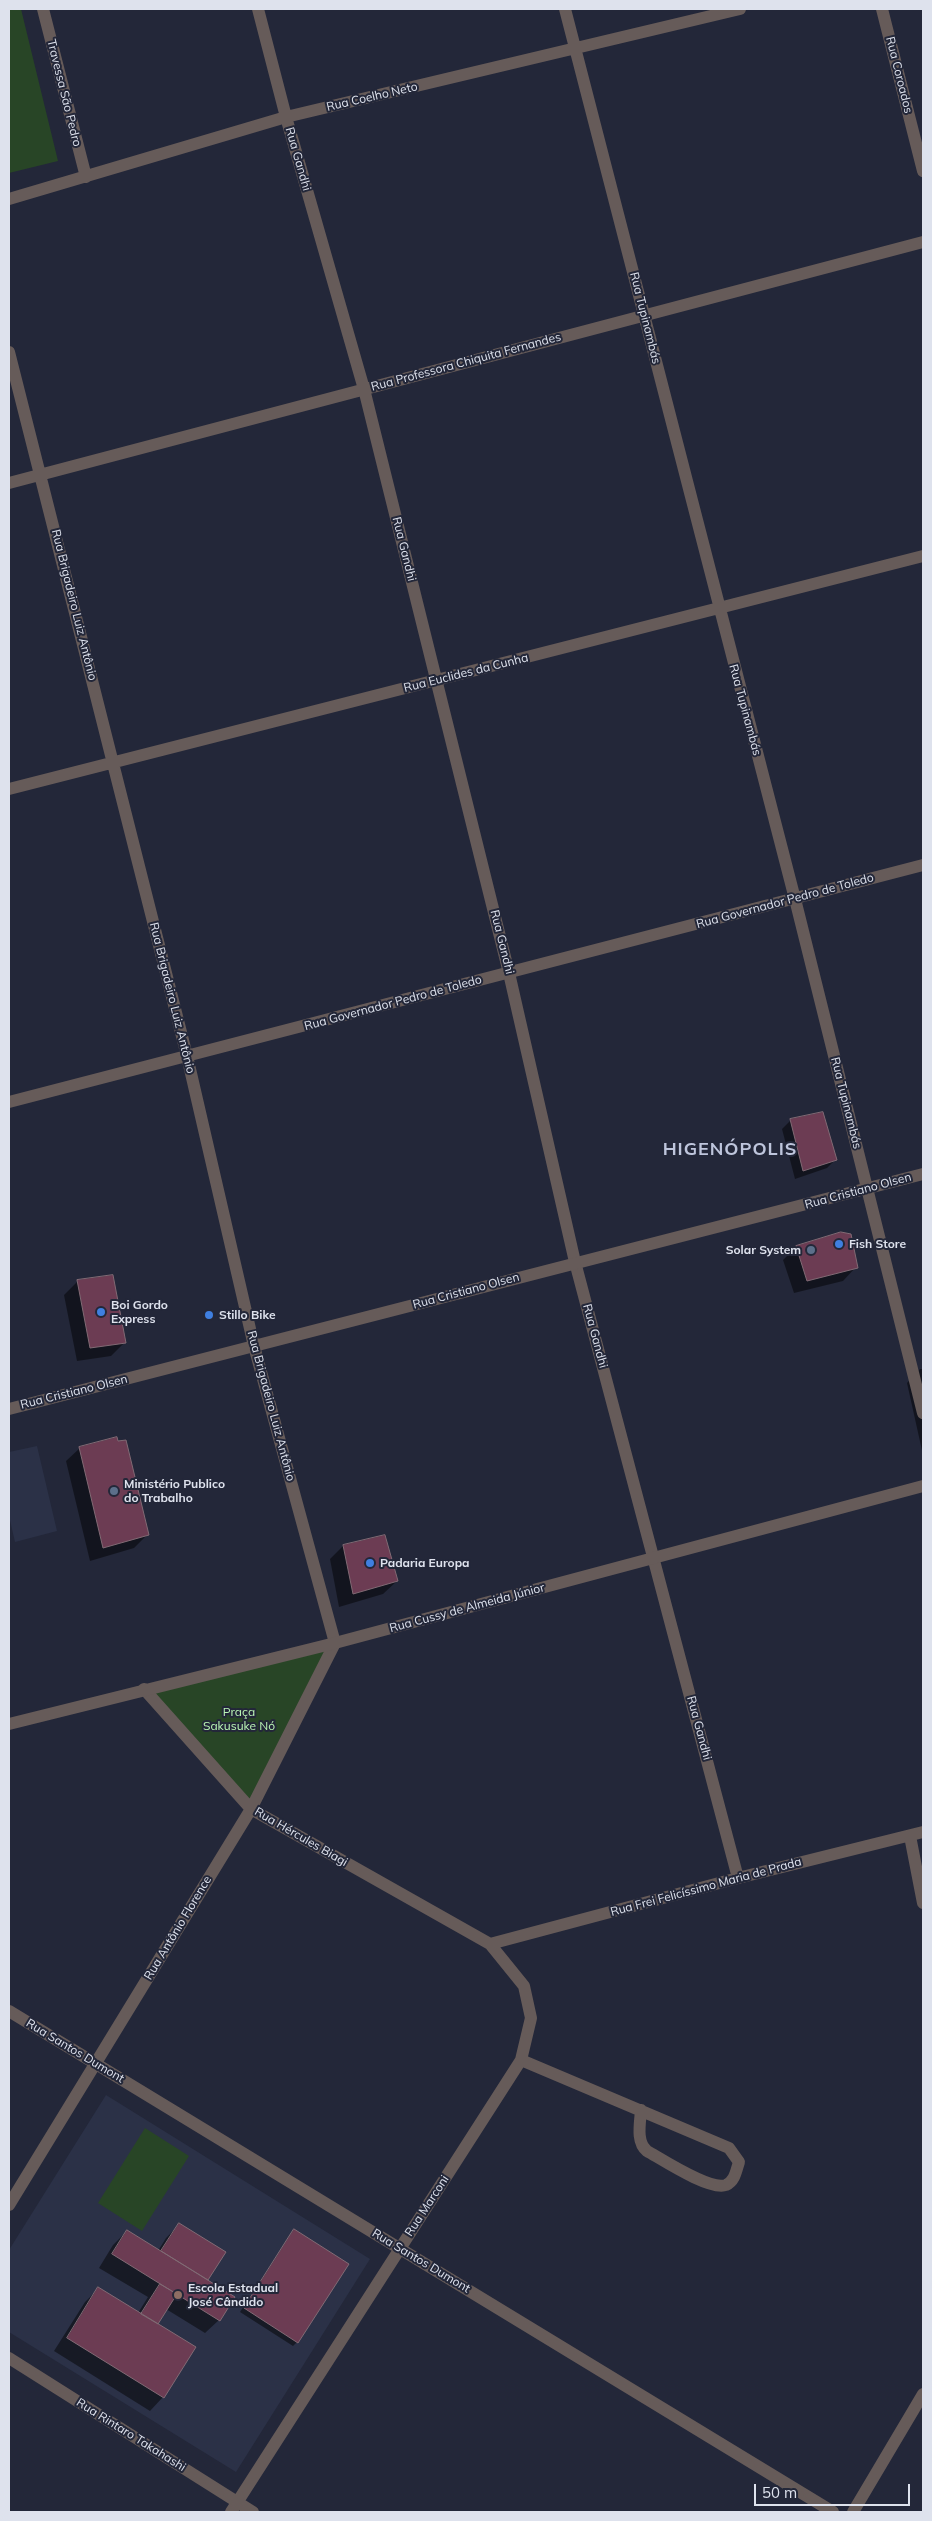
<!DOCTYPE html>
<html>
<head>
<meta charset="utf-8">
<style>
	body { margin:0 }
	#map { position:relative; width:932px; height:2521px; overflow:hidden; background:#232739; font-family:Mulish,sans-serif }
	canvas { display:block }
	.frame { position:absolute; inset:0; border:10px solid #dee2ed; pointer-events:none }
	.scale { position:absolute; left:754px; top:2484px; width:156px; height:22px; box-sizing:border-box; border:2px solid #dee2ed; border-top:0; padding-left:6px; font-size:15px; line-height:18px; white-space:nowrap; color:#dee2ed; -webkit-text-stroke:4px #232739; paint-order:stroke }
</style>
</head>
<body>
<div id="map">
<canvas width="932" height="2521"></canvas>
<div class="frame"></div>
<div class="scale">50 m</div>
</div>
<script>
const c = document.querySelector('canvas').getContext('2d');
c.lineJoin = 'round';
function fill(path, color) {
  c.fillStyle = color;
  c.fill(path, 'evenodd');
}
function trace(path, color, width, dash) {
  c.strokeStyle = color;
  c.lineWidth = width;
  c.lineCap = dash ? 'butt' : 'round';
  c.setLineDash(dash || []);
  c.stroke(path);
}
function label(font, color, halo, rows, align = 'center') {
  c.font = font + ' Mulish,sans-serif';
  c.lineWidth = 4;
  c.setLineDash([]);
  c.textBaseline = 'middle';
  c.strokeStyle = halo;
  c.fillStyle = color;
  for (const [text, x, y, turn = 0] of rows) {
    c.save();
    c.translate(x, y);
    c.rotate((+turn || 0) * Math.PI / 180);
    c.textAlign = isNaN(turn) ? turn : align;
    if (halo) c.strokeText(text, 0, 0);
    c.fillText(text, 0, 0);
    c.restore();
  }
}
const built = new Path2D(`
	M37 1446 57 1531 15 1542 9 1516V1452Z
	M106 2095 370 2259 236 2472 9 2332V2250Z`);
const green = new Path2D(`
	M9 9H21L58 161 9 173Z
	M332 1646 249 1805 150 1691Z
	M145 2128 189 2156 142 2231 98 2203Z`);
const shadow = new Path2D(`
	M791 1120 836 1159 827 1168 795 1179 782 1129Z
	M796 1247 856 1267 843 1281 794 1293 783 1260Z
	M77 1282 124 1343 111 1356 77 1361 64 1295Z
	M920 1369H923V1455L907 1383Z
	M80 1448 147 1535 134 1548 90 1561 66 1461Z
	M343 1546 397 1581 383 1594 339 1607 330 1559Z
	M179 2225 224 2252 206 2281 219 2320 205 2333 166 2309 156 2324 163 2397 150 2411 54 2351 85 2302 98 2289 138 2313 148 2297 99 2268 113 2245 127 2231 158 2251 166 2238Z
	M294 2231 297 2342 293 2346 240 2312Z`);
const building = new Path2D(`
	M823 1112 837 1160 803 1171 790 1119Z
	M841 1232 851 1234 858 1268 807 1281 796 1246Z
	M113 1275 126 1343 90 1348 77 1280Z
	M117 1437 118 1441 126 1440 149 1535 103 1548 79 1447Z
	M385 1535 398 1581 353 1594 343 1545Z
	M179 2223 226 2252 208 2280 161 2251Z
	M294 2229 349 2264 298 2343 244 2308Z
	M127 2230 235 2297 220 2321 112 2254Z
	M160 2284 177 2294 158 2324 141 2314Z
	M98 2287 196 2347 164 2398 67 2338Z`);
const minor = new Path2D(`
	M43 9 86 177
	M258 9 286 117 364 389 509 973 575 1262 738 1878
	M565 9 795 899 923 1413
	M882 9 923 171
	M9 199 286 117 740 9
	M9 352 187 1056 254 1346 335 1643 251 1809 9 2205
	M9 483 923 242
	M9 789 923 556
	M9 1102 923 865
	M144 1689 251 1809 490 1944 524 1986 531 2018 521 2060 231 2512
	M910 1836 923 1903
	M490 1944 738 1878 923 1832
	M9 2011 833 2512
	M521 2060 729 2148 739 2162C736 2171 735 2181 726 2185 710 2191 663 2160 647 2151 636 2142 640 2124 641 2110
	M9 2358 253 2512
	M853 2512 923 2394`);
const tertiary = new Path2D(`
	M9 1409 923 1174
	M9 1724 335 1643 923 1486`);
const markers = [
	[839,1244,5,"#3f7fe0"],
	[811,1250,5,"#5c6f8a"],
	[101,1312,5,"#3f7fe0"],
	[209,1315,5,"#3f7fe0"],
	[114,1491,5,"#5c6f8a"],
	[370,1563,5,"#3f7fe0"],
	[178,2295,5,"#8d6e63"]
];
const streetNames = [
	["Rua Coroados",899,75,76],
	["Travessa São Pedro",64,93,76],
	["Rua Coelho Neto",372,97,-13],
	["Rua Gandhi",298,159,74],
	["Rua Tupinambás",645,318,76],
	["Rua Professora Chiquita Fernandes",466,362,-15],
	["Rua Gandhi",404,549,76],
	["Rua Brigadeiro Luiz Antônio",74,605,76],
	["Rua Euclides da Cunha",466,673,-14],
	["Rua Tupinambás",745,710,75],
	["Rua Governador Pedro de Toledo",785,901,-15],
	["Rua Gandhi",502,942,76],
	["Rua Brigadeiro Luiz Antônio",172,998,76],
	["Rua Governador Pedro de Toledo",393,1003,-15],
	["Rua Tupinambás",846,1103,76],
	["Rua Cristiano Olsen",858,1191,-15],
	["Rua Cristiano Olsen",466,1291,-15],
	["Rua Gandhi",595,1336,75],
	["Rua Cristiano Olsen",74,1392,-14],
	["Rua Brigadeiro Luiz Antônio",271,1406,75],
	["Rua Cussy de Almeida Júnior",467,1608,-15],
	["Rua Gandhi",699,1728,75],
	["Rua Hércules Biagi",301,1837,30],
	["Rua Frei Felicíssimo Maria de Prada",706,1887,-15],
	["Rua Antônio Florence",178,1928,-59],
	["Rua Santos Dumont",75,2051,31],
	["Rua Marconi",427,2206,-57],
	["Rua Santos Dumont",421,2261,31],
	["Rua Rintaro Takahashi",131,2435,32]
];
const poiNames = [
	["Fish Store",849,1244],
	["Solar System",801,1250,"right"],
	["Boi Gordo",111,1305],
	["Express",111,1319],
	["Stillo Bike",219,1315],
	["Ministério Publico",124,1484],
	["do Trabalho",124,1498],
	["Padaria Europa",380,1563],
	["Escola Estadual",188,2288],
	["José Cândido",188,2302]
];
const parkNames = [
	["Praça",239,1712],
	["Sakusuke Nó",239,1726]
];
const districtNames = [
	["HIGENÓPOLIS",730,1150]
];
fill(built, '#2b3147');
fill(green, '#284526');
fill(shadow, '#0007');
fill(building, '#6c3c53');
trace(building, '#816a74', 1);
trace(minor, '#665b59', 12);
trace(tertiary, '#665b59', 12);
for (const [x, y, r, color] of markers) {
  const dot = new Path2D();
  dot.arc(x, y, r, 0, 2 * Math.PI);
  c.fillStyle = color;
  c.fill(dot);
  trace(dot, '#232739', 2);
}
label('12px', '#dee2ed', '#232739', streetNames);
label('bold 12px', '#dee2ed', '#232739', poiNames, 'left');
label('12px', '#bbf6b5', '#232739', parkNames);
c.letterSpacing = '1px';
label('bold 18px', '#bec5dc', '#232739', districtNames);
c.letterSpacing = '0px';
</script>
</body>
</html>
